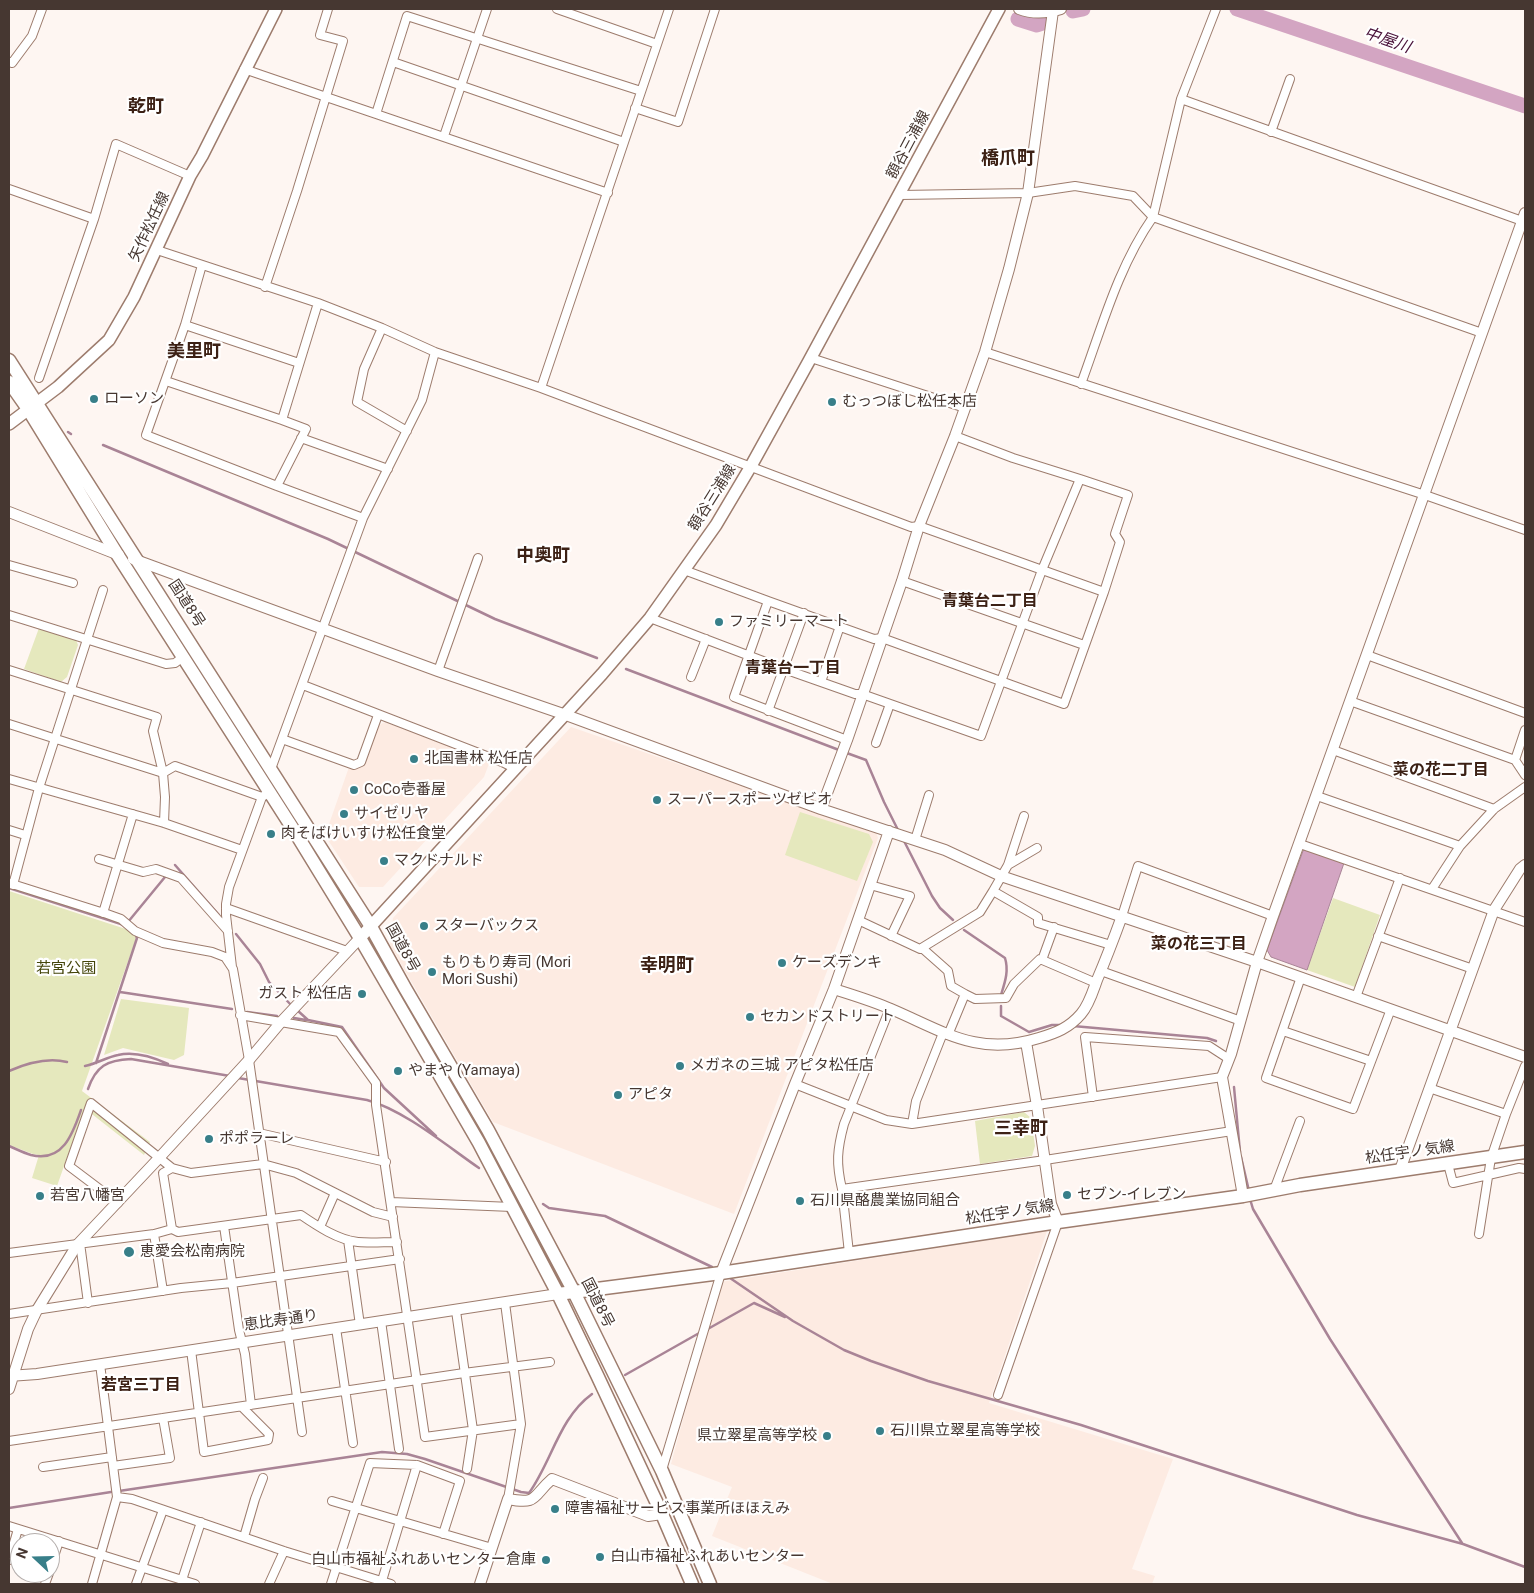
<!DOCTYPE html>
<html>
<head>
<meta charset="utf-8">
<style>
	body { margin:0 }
	#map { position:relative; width:1534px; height:1593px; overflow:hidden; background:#fef6f2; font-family:Roboto,sans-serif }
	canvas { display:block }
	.frame { position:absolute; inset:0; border:10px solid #463731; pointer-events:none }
	.north { position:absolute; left:10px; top:1533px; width:50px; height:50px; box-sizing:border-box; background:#fff; border:1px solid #b5afad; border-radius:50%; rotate:291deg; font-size:14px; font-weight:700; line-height:20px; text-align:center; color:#463731 }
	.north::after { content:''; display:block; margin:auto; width:18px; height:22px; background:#387f89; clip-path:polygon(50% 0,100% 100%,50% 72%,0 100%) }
</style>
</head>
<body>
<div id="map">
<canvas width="1534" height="1593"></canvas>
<div class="frame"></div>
<div class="north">N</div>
</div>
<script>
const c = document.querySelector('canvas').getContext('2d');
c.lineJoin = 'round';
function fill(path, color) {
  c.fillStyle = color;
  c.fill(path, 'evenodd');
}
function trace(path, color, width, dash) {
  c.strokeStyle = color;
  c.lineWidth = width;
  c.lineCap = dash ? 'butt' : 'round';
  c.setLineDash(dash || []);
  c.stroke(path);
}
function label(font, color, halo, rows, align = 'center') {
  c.font = font + ' Roboto,"Noto Sans JP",sans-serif';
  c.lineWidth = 4.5;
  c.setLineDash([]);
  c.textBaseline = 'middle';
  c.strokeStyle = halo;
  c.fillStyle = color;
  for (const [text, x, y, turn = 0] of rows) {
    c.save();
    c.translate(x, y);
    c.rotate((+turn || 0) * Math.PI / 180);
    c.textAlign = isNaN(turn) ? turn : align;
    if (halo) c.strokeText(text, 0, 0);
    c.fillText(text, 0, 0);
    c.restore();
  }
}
const built = new Path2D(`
	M385 722 490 761 484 777 383 887H359L322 831 328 827 349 767 356 769 363 764 377 726Z
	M571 727 876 832 878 838 734 1214 493 1122 390 945 393 918Z
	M1047 1231 989 1403 1173 1459 1132 1569 1155 1576 1152 1584H833L712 1536 732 1487 671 1464 720 1282Z`);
const green = new Path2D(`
	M39 628 76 640 78 645 67 677 61 682 24 669Z
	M800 812 869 834 873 842 857 881 785 855Z
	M9 891 138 933 82 1091 150 1142 144 1155 88 1111 82 1115 57 1186 32 1178 39 1155 33 1154 9 1145Z
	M1333 898 1380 915 1355 987 1307 970Z
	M121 999 189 1008 184 1055 174 1060 123 1048 104 1055Z
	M1024 1112 1031 1118 1035 1146 1032 1156 980 1164 975 1121Z`);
const water = new Path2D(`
	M1307 849 1344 863 1307 970 1271 957 1267 950 1303 851Z`);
const stream = new Path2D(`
	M68 432 71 434
	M103 445 328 539 495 619 597 658
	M626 669 839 750
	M844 752 866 760 884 802 899 832
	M903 839 932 896 940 908 953 920
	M175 865 219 915
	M9 888 124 925
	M128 922 165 877
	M964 930 1005 958C1009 971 1005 982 1001 995
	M236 934 260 964 269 982 293 1007
	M120 992 232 1009
	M1001 1006V1016L1029 1032 1052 1025H1060
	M297 1010 308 1020 342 1027 384 1088 436 1136
	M247 1012 277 1016
	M294 1018 306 1020
	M1073 1026 1207 1038 1216 1041
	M96 1063 137 938 135 934
	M85 1066C96 1064 107 1057 118 1055 135 1051 153 1057 168 1064
	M9 1071C27 1063 47 1057 67 1062
	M238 1078 367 1100C404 1110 447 1146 479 1168
	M1234 1087 1240 1152
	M88 1089C96 1066 107 1060 131 1059L230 1076
	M9 1146C16 1149 24 1153 31 1155 63 1163 73 1133 81 1110
	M1241 1157 1249 1191
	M1250 1199 1253 1209 1330 1339 1462 1543
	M543 1204 549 1208 605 1216 712 1267
	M730 1278 793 1321 844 1350 871 1361 928 1381 1081 1425 1357 1515 1463 1544 1525 1567
	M706 1330 754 1303 785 1317
	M625 1375 701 1332
	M119 1491 382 1452 407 1454 425 1459 521 1492 529 1493C552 1461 559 1418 592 1394
	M9 1508 111 1492`);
const river = new Path2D(`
	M1237 9 1525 106
	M1073 11 1083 9
	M1018 19 1037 25 1043 23`);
const minor = new Path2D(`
	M557 9 657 44
	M9 62 12 63 32 36 42 9
	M393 62 624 142
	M244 69 608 193
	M1181 99 1525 222
	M635 108 678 122 715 9H714
	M376 114 407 16 641 91
	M1271 132 1290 79
	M444 136 487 9
	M9 189 94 219
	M900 195 1028 193 1075 186 1133 196 1153 217 1482 333
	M157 250 318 303 382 328 435 352 541 388 911 527 919 526 1104 592 1064 704 882 638 874 639 768 601 734 697 847 740
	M202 265 185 325 146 435 277 486 306 429 282 420 318 303
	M265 287 297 191 343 41 320 35 328 9
	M185 325 299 363
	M382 328 364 369 357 402 407 431
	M985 352 1425 495 1525 530
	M811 358 965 408
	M39 378 94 219 116 144 190 176
	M166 381 282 420
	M1081 384C1102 327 1118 267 1153 217L1181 99 1216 9
	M541 388 669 9
	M301 438 388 469
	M1080 479 1128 495 1115 534 1120 542 1104 592
	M277 486 363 518
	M9 565 73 583
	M684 570 768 601
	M902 581 1084 645
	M9 615 166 664 175 663 183 657
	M650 618 784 669 855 694H862L981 736 1042 570 1080 479 1013 458 955 436
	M1367 655 1525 713
	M9 670 157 717 153 731 163 773 165 797 164 823
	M438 671 478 558
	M691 677 706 639
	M821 682 840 626
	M303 685 502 762 516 769
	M1350 701 1515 760 1525 775
	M768 711 804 613
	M9 724 163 773 175 766 262 797 270 792
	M282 739 354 765 361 762 378 715
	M876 743 890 704
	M1333 750 1494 809
	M1515 760 1525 730
	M271 769 363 518 422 400 435 352
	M9 779 164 823 242 850
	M1317 796 1460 846
	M1024 816 1008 865 993 891 1038 917V923L1111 945
	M9 830 25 835
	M915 840 929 795
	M1300 844 1525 922
	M99 859 143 872 156 869 181 878 228 931
	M1008 865 1037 848
	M9 883 107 914 121 919 135 931 163 943 212 952 225 957 233 969 249 1060 302 1432
	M13 885 39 788 103 590
	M870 885 910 896 891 936
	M1432 889 1460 846 1494 809 1525 787
	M226 908 347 951
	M103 913 133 814
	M1122 916 1138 866 1273 916
	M858 920 920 949 980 912 993 891
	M1378 936 1473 969
	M922 948 948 971 951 986 965 994 948 1035
	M1042 960 1054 927
	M232 967 226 915V904L229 887 262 797
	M1101 971 1241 1021
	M1301 977 1266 1078 1353 1109 1391 1009
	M965 994 975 999 1006 998 1014 984 1040 959 1096 983
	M1356 997 1400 878
	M890 1008 844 1124C837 1150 836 1163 842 1189L1045 1160 1232 1131
	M240 1015 339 1032 376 1083V1105L425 1437 521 1424
	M1283 1031 1371 1061
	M795 1084 886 1120 912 1124 1222 1077
	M1429 1088 1506 1114 1525 1066
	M1093 1097 1085 1037 1209 1046 1229 1059
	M912 1124 916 1101 943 1033
	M259 1133 386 1162
	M1448 1164 1453 1183 1519 1168 1525 1169
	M842 1189 849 1253
	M1274 1190 1300 1121
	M391 1202 512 1207
	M118 1203 69 1166 91 1103 172 1168 191 1173 263 1164 296 1173 373 1212 393 1217
	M224 1226 239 1330 245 1354 251 1405
	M320 1227 335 1193
	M172 1229 163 1173 172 1168
	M154 1234 163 1291
	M1479 1234 1491 1158 1506 1114
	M348 1240 360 1325
	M80 1243 88 1303
	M9 1253 154 1234 172 1229 178 1232 301 1215C317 1226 338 1240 358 1242 370 1243 384 1242 397 1242
	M505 1303 521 1424 508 1499
	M456 1311 473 1430 467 1469
	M9 1314 181 1288 232 1283 400 1259
	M381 1321 399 1449
	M336 1328 353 1443
	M191 1350 204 1452 268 1440 269 1434 242 1407
	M998 1395 1058 1222
	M9 1441 464 1373 550 1362
	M417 1465 460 1481 443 1534
	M113 1466 170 1458 163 1418
	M43 1467 112 1457
	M662 1470 721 1273
	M117 1497 132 1499 284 1551 391 1584
	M332 1501 492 1548
	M9 1526 195 1584
	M244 1537 255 1499 263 1478
	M9 1560 18 1529
	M50 1569 59 1541
	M182 1580 201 1522
	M45 1584 49 1573
	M92 1584 117 1497 100 1364
	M136 1584 163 1510
	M269 1584 284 1551
	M331 1584 370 1463 417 1465 381 1584`);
const tertiary = new Path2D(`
	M1019 9C1032 14 1048 13 1061 9
	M9 512 119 555
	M133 559 438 671 566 715 821 809 945 850 1001 876 1257 962 1525 1057
	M821 809 847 740 902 581 919 526 955 436 985 352 1009 269 1028 193 1053 11
	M834 989C853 995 873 1001 891 1009 945 1032 978 1057 1039 1038 1056 1033 1069 1028 1081 1014 1089 1005 1093 991 1097 980 1106 959 1114 938 1122 916
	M1026 1042 1037 1106 1051 1204 1058 1222
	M1400 1170 1494 910 1520 869 1525 865
	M1243 1196 1222 1077 1231 1054 1257 962 1273 916 1525 213
	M721 1273 795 1084 834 989 889 831
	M9 1376 37 1374 558 1294
	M9 1389 28 1329 37 1310 77 1245 159 1158 249 1060 281 1022 360 938
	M480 1584 508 1499C539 1505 532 1496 552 1479L648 1516 662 1514`);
const secondary = new Path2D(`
	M9 424 58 387 109 340 134 297 190 176 202 156 276 9
	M360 938 602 674 650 618 716 525 751 466 809 361 999 9`);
const primary = new Path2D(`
	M558 1294 721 1273 1058 1222 1243 1196 1300 1185 1525 1152`);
const trunk = new Path2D(`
	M9 360 370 925 405 988 488 1130 574 1292 662 1471 710 1584
	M9 382 28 409 117 554 295 832 360 938 479 1143 558 1294 597 1375 662 1514 692 1584`);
const markers = [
	[94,399,5,"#387f89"],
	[832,402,5,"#387f89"],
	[719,622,5,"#387f89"],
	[414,759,5,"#387f89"],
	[354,790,5,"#387f89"],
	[657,800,5,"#387f89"],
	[344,814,5,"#387f89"],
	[271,834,5,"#387f89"],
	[384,861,5,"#387f89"],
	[424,926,5,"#387f89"],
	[782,963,5,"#387f89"],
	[432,972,5,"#387f89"],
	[362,994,5,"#387f89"],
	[750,1017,5,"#387f89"],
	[680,1066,5,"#387f89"],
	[398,1071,5,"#387f89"],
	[618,1095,5,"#387f89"],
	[209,1139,5,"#387f89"],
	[1067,1195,5,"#387f89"],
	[40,1196,5,"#387f89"],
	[800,1201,5,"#387f89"],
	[129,1252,6,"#387f89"],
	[880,1431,5,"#387f89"],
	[827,1436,5,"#387f89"],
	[555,1509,5,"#387f89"],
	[600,1557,5,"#387f89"],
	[546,1560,5,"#387f89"]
];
const streetNames = [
	["額谷三浦線",909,145,-62],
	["矢作松任線",150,227,-65],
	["額谷三浦線",713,498,-58],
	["国道8号",186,604,57],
	["国道8号",402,948,61],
	["松任宇ノ気線",1410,1153,-8],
	["松任宇ノ気線",1010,1213,-9],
	["国道8号",597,1303,63],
	["恵比寿通り",281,1321,-8]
];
const poiNames = [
	["ローソン",104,399],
	["むっつぼし松任本店",842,402],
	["ファミリーマート",729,622],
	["北国書林 松任店",424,759],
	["CoCo壱番屋",364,790],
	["スーパースポーツゼビオ",667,800],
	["サイゼリヤ",354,814],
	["肉そばけいすけ松任食堂",281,834],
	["マクドナルド",394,861],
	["スターバックス",434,926],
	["もりもり寿司 (Mori",442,963],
	["Mori Sushi)",442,980],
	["ケーズデンキ",792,963],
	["ガスト 松任店",352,994,"right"],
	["セカンドストリート",760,1017],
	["メガネの三城 アピタ松任店",690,1066],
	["やまや (Yamaya)",408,1071],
	["アピタ",628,1095],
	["ポポラーレ",219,1139],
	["セブン-イレブン",1077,1195],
	["若宮八幡宮",50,1196],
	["石川県酪農業協同組合",810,1201],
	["恵愛会松南病院",140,1252],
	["石川県立翠星高等学校",890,1431],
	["県立翠星高等学校",817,1436,"right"],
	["障害福祉サービス事業所ほほえみ",565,1509],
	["白山市福祉ふれあいセンター",610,1557],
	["白山市福祉ふれあいセンター倉庫",536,1560,"right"]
];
const parkNames = [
	["若宮公園",66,969]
];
const waterNames = [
	["中屋川",1387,41,19]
];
const neighbourhoodNames = [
	["青葉台二丁目",990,602],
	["青葉台一丁目",793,669],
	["菜の花二丁目",1441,771],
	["菜の花三丁目",1199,945],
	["若宮三丁目",141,1386]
];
const quarterNames = [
	["乾町",146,107],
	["橋爪町",1008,159],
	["美里町",194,352],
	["中奥町",543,556],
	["幸明町",667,966],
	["三幸町",1021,1129]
];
fill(built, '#fdebe2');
fill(green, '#e5e8bd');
fill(water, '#d3a5c2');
trace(water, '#a98496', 1);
trace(stream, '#a98496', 2.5);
trace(river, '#d3a5c2', 15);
trace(minor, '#9d7c6d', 10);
trace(tertiary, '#9d7c6d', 12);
trace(secondary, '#9d7c6d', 14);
trace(primary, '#9d7c6d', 15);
trace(trunk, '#9d7c6d', 15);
trace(minor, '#fff', 8);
trace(tertiary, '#fff', 10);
trace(secondary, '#fff', 11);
trace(primary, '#fff', 12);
trace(trunk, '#fff', 12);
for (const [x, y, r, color] of markers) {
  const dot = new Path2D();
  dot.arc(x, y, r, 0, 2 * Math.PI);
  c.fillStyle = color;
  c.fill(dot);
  trace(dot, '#fff', 2);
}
label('15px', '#463731', '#fff', streetNames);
label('15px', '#463731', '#fff', poiNames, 'left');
label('15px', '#45460b', '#fff', parkNames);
label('italic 16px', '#481139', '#fff', waterNames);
label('bold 16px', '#3c2115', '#fff', neighbourhoodNames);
label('bold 18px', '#3c2115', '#fff', quarterNames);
</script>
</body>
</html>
